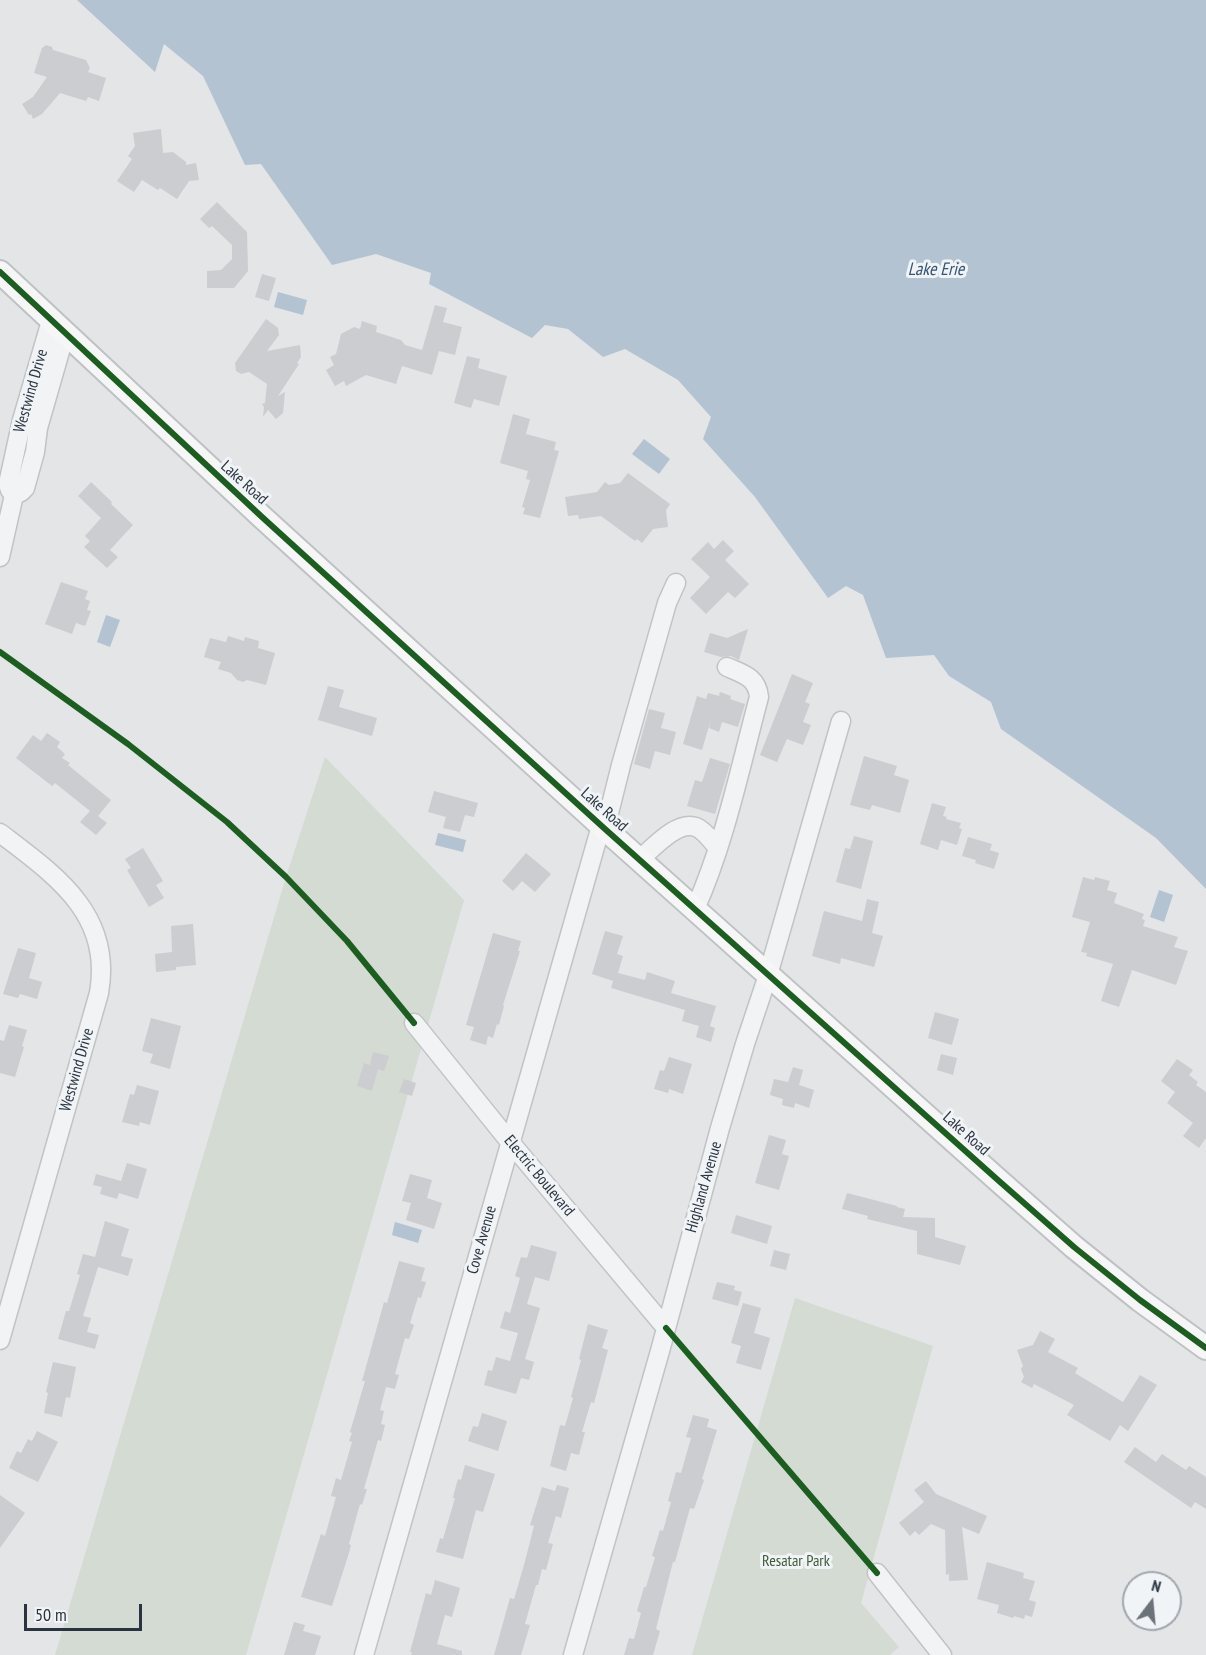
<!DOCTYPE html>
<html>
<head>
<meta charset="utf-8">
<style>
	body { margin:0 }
	#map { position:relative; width:1206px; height:1655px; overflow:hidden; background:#e3e5e7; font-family:"PT Sans Narrow",sans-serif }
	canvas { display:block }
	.north { position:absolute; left:1122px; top:1571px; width:60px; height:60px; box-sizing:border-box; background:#f1f4f7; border:2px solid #a1a7ae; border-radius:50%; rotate:16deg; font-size:16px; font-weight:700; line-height:24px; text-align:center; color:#2a3440 }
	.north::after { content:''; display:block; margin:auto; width:21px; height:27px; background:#6b727a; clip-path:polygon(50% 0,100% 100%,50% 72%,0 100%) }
	.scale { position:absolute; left:24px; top:1604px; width:118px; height:27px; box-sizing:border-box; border:3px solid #2a3440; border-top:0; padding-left:8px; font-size:18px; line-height:21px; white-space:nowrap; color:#2a3440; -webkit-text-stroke:4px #f1f4f7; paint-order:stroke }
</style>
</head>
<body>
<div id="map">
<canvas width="1206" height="1655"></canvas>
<div class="north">N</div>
<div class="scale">50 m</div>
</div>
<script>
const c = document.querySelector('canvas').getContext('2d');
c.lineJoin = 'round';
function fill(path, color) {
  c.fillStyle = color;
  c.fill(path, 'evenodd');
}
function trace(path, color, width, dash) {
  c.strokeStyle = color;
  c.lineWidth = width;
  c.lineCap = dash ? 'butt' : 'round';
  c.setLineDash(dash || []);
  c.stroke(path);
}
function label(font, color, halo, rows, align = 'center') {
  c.font = font + ' "PT Sans Narrow",sans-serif';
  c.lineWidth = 6;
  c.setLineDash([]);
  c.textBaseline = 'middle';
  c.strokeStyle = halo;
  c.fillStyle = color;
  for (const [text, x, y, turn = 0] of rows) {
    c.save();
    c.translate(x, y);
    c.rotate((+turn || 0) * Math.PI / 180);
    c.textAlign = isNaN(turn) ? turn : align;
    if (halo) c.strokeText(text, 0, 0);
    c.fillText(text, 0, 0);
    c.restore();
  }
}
const green = new Path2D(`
	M325 757 464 900 246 1655H55L286 877Z
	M795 1298 933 1346 861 1603 899 1647 890 1655H692Z`);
const water = new Path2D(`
	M77 0H1206V889L1156 838 1001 729 991 702 949 676 934 655 886 658 863 595 846 586 828 598 755 497 703 439 711 417 678 380 625 349 603 357 568 329 545 325 532 338 429 284 431 273 376 254 332 265 261 164 245 165 203 76 164 44 155 72Z
	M278 292 307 300 303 315 274 307Z
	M644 439 670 459 659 474 632 454Z
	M106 615 120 620 110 647 97 642Z
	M438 833 466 840 463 852 435 845Z
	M1159 890 1173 895 1164 922 1150 917Z
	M395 1222 422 1230 418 1243 392 1235Z`);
const building = new Path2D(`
	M46 45 52 47 53 50 86 60 90 68 88 72 106 78 99 101 88 97 86 101 60 93 42 114 33 119 31 114 29 115 22 104 33 97 47 77 34 73 42 48Z
	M161 129 163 153 173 152 186 162V165L196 163 199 180 189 181 177 199 160 188 158 190 142 180 134 192 117 181 132 159 128 156 135 146 133 133Z
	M217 202 247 232 248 271 234 288H207V271L221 270 232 259V245L212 226 209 228 200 219Z
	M262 274 276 278 269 301 255 297Z
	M435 305 447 308 443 322 462 327 455 355 439 351 432 375 402 366 396 384 366 375 346 386 344 381 335 386 326 370 334 365 330 357 336 354 341 334 354 327 360 329 362 321 377 326 376 332 401 340 405 345 422 350Z
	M266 319 278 328 279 335 267 351 300 345 301 357 297 363 299 364 278 396 285 392 283 413 276 419 268 410 263 417 264 407 262 404 265 403 267 384 249 372 241 374 236 371 235 363Z
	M467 356 480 359 478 368 507 376 499 406 474 399 471 408 454 403Z
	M513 414 530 419 526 434 556 442 554 450 559 451 540 518 523 514 525 508 522 507 530 480 526 479 528 471 500 463Z
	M628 473 670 504 666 510 668 527 653 529 642 543 637 539 635 541 601 516 579 519 578 515 568 516 565 497 597 492 605 482 609 485 620 483Z
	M91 482 112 502 111 504 133 525 110 550 118 557 107 568 84 547 90 541 85 536 101 518 78 496Z
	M723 540 734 551 725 560 749 584 735 598 728 592 706 614 690 598 710 577 691 559 708 542 714 549Z
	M61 582 88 591 85 599 90 601 87 610 91 611 85 626 76 623 72 634 45 624Z
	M748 629 739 660 731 656 721 657 704 652 710 633 727 638Z
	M228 636 244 641 245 637 259 641 258 648 275 653 266 685 247 680 243 682 237 680 231 673 218 669 221 662 204 657 210 638 226 642Z
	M792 674 813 683 805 702 810 704 803 722 811 725 803 745 787 739 777 762 760 755Z
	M328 686 344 690 339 707 377 718 372 736 318 720Z
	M720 692 731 696 730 699 745 704 738 727 722 722 719 732 709 728 711 719 702 750 683 744 697 696 706 699 708 693 719 696Z
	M649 709 665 713 661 728 676 732 670 755 655 751 650 769 634 764Z
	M47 733 60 742 57 747 65 754 62 758 70 763 68 765 111 800 98 816 107 823 96 835 80 822 90 811 55 783 52 786 16 758 33 735 41 741Z
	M864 756 897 766 894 775 909 780 900 813 872 805 870 810 850 805Z
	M710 758 730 764 715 814 687 806 695 780 702 782Z
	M434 791 478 803 474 817 465 815 460 832 443 828 446 817 428 812Z
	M932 803 946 807 943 816 947 817 946 819 961 823 959 828 962 829 957 845 941 840 938 850 920 844Z
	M854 836 873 841 861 889 836 882 845 848 850 849Z
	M968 837 992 844 990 850 999 853 994 869 975 863 976 860 962 856Z
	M143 848 163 881 156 885 164 898 149 907 127 870 131 868 125 859Z
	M526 853 551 874 535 892 522 881 513 891 502 881Z
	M1083 877 1094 880 1095 877 1110 881 1107 890 1117 893 1114 903 1144 914 1142 919 1145 920 1143 926 1178 937 1174 947 1188 951 1176 985 1132 970 1119 1007 1101 1001 1113 964 1086 956 1087 953 1081 952 1090 922 1072 917Z
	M867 899 879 902 872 933 883 936 874 967 841 958 840 964 812 956 824 911 862 921Z
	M193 924 196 965 176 967V970L156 972 155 954 172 952 171 926Z
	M605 931 623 936 617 954 623 956 618 973 645 980 647 972 675 981 671 993 716 1006 710 1026 715 1028 711 1042 696 1037 699 1026 682 1021 685 1010 611 988 613 981 592 974Z
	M493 933 521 941 518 951H520L503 1005 504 1006 499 1025 497 1024 493 1038 488 1036 486 1045 470 1040 474 1027 466 1025Z
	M18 948 36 953 29 978 42 982 37 999 20 994 18 998 3 994Z
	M935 1012 959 1019 952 1045 928 1038Z
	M151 1018 181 1026 170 1069 150 1063 153 1054 142 1051Z
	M9 1025 27 1030 22 1046 24 1047 15 1077 0 1073V1040L4 1041Z
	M373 1052 389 1056 384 1071 378 1069 372 1091 357 1086 364 1063 370 1065Z
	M941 1054 957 1058 953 1075 937 1070Z
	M669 1057 692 1064 683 1094 669 1089 668 1093 654 1089 660 1070 664 1071Z
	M1177 1059 1193 1070 1189 1075 1198 1082 1196 1085 1206 1092V1138L1199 1148 1183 1136 1193 1123 1167 1103 1175 1092 1161 1081Z
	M793 1067 803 1070 799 1085 814 1090 809 1108 795 1103 794 1108 782 1105 783 1099 770 1095 774 1079 788 1082Z
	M404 1079 416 1083 412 1096 399 1092Z
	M137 1085 159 1091 150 1125 140 1122 139 1126 122 1122 130 1094 134 1095Z
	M769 1135 786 1140 782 1154 789 1156 779 1190 755 1183Z
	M127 1163 147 1169 138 1199 119 1193 117 1199 100 1194 102 1187 93 1185 96 1174 121 1181Z
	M410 1174 432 1180 427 1198 442 1203 434 1229 406 1220 411 1203 402 1201Z
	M847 1193 897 1206V1207L905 1209 903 1217 935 1218V1237L966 1246 960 1265 917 1254V1231L867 1219 868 1216 842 1209Z
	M736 1215 772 1226 767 1244 731 1233Z
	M105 1221 129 1229 121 1256 133 1259 128 1276 98 1267 83 1316 91 1318 87 1332 99 1335 95 1349 58 1339 66 1311H69L80 1275 77 1274 83 1254 95 1257Z
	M531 1245 557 1252 549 1281 535 1277 527 1304 540 1308 525 1359 534 1362 529 1380 521 1378 516 1394 484 1385 488 1370 492 1371 496 1357 510 1361 518 1333 500 1328 505 1311 510 1313 520 1278 515 1276 521 1257 527 1258Z
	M774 1250 790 1254 786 1270 770 1266Z
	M399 1261 425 1268 421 1281 426 1282 421 1298 418 1297 410 1323 414 1325 409 1339 405 1338 395 1374 399 1375 395 1389 386 1387 380 1410 384 1411 381 1424 385 1425 381 1441 378 1440 364 1489H367L362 1505 360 1504 349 1544 351 1545 349 1553 332 1606 301 1597 321 1534 325 1536 336 1497 331 1496 336 1478 341 1480 352 1442 349 1441 352 1433 350 1432 365 1381H362L384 1302 387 1303Z
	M717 1282 735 1286 734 1290 742 1292 738 1306 712 1299Z
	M743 1303 761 1308 754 1333 770 1338 761 1370 736 1363 741 1346 731 1343Z
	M588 1324 608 1330 602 1348 608 1350 594 1403 591 1402 582 1432H585L579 1455 571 1453 566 1471 550 1466 560 1425 565 1426 573 1398 571 1397 581 1360 579 1359Z
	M1040 1331 1055 1339 1048 1352 1078 1368 1075 1373 1123 1402 1140 1375 1157 1385 1128 1431 1120 1425 1110 1441 1067 1415 1074 1405 1034 1384 1032 1388 1021 1382 1024 1377 1021 1369 1023 1366 1017 1350 1033 1345Z
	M53 1362 76 1367 70 1398 66 1397 62 1417 44 1413 48 1393 46 1392Z
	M482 1413 507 1421 498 1451 468 1441 473 1426 478 1427Z
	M693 1415 709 1419 707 1427 717 1430 702 1479 704 1480 694 1509 690 1508 675 1562H673L656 1629 660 1631 653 1655H624L629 1638 634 1639 641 1613 637 1611 644 1587H646L655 1557 652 1556 660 1530 663 1531 671 1502 668 1501 676 1472 681 1473 691 1438 686 1437Z
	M37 1431 58 1442 38 1482 9 1468 17 1451 21 1453 28 1439 32 1441Z
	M1135 1447 1156 1462 1162 1454 1186 1470 1189 1466 1206 1477V1509L1195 1502 1191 1508 1124 1462Z
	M465 1465 495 1474 483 1512 476 1510 463 1559 436 1552 440 1538 443 1539 455 1498H453L454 1493 458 1479 461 1480Z
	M926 1481 936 1494 987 1516 979 1534 962 1527 968 1580 949 1581V1574L946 1575 945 1530 931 1524 919 1535 915 1531 910 1536 899 1523 924 1502 914 1490Z
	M557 1485 569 1488 561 1518 556 1516 548 1543 553 1544 546 1570 542 1569 538 1585H536L525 1624 530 1625 521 1655H494L510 1598 514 1599 524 1565 534 1526 530 1525 542 1487 555 1491Z
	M0 1495 25 1513 0 1548Z
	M987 1562 1024 1573 1023 1578 1035 1581 1029 1600 1036 1602 1032 1617 1025 1615 1024 1619 1014 1616 1013 1618 997 1613 999 1605 977 1599Z
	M435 1580 460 1588 452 1617 445 1615 437 1644 462 1651V1655H411L412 1652H410L426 1593 431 1595Z
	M294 1622 305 1625 303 1631 321 1636 315 1655H284Z`);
const minor = new Path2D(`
	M14 495 21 492 25 488 35 452 38 428 65 334
	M0 557 14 495 10 490 8 484 22 420 51 321
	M605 829 621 765 667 603 676 583
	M0 833C55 875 113 914 99 993L0 1340
	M639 860C653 848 677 820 696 827 704 830 712 841 717 847
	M695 909C725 842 740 768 759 697 757 677 743 674 727 667
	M414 1023 510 1142 666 1328
	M877 1573 942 1655
	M364 1655 601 826
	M573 1655 660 1351 720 1128 745 1044 768 975 841 721`);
const major = new Path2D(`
	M0 272 262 517 605 829 999 1181 1074 1247 1140 1300 1206 1348`);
const cycleway = new Path2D(`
	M0 272 262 517 605 829 999 1181 1074 1247 1140 1300 1206 1348
	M0 652 128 744 227 822 286 877 347 941 414 1023
	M666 1328 877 1573`);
const streetNames = [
	["Westwind Drive",31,391,-74],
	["Lake Road",244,483,42],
	["Lake Road",604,810,42],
	["Westwind Drive",77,1070,-74],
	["Lake Road",966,1134,42],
	["Electric Boulevard",539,1176,50],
	["Highland Avenue",704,1187,-74],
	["Cove Avenue",482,1240,-74]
];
const parkNames = [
	["Resatar Park",796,1561]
];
const waterNames = [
	["Lake Erie",936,270]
];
fill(green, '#d4dbd3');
fill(water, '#b3c3d1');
fill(building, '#cbcdd0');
trace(minor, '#c1c3c5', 21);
trace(major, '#bfc2c5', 26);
trace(minor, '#f2f3f5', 18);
trace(major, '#f6f6f7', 22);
trace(cycleway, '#1b5e20', 6);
label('16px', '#2a3440', '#f1f4f7', streetNames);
label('16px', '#415b38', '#f1f4f7', parkNames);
label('italic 18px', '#365572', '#f1f4f7', waterNames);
</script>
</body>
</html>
